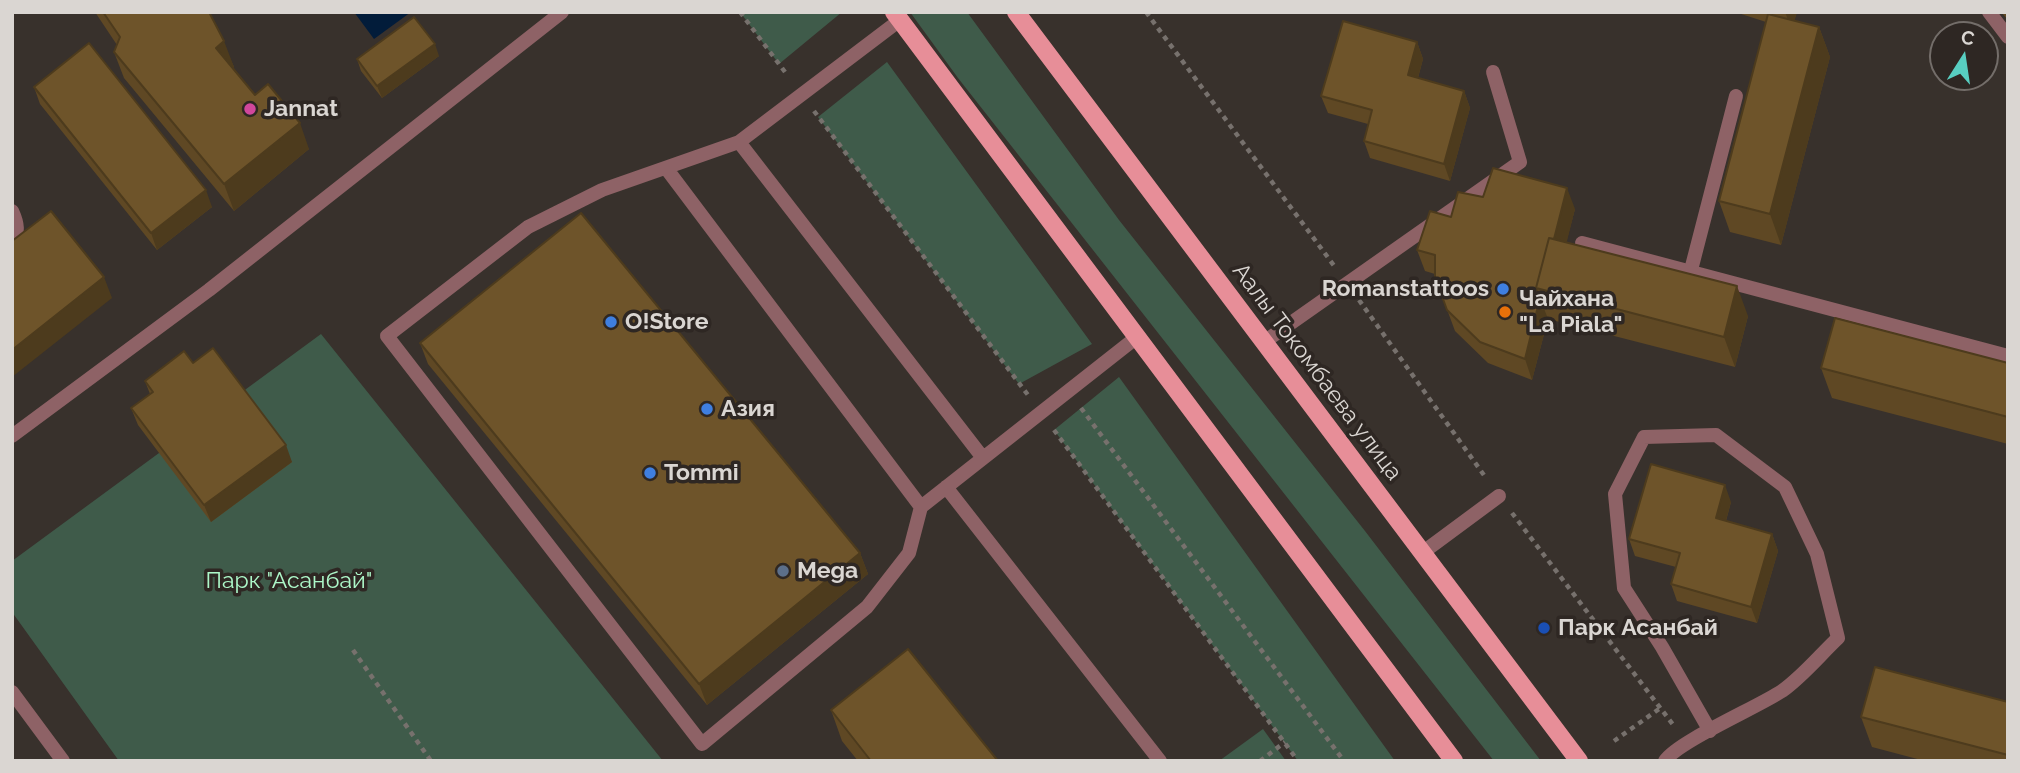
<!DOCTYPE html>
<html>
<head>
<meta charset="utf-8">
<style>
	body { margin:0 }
	#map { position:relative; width:2020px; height:773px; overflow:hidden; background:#38312c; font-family:Raleway,sans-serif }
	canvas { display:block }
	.frame { position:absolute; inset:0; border:14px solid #dad6d2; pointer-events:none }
	.north { position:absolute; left:1929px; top:21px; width:70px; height:70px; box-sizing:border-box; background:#2e2723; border:2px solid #736d69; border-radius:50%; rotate:12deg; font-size:19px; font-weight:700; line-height:28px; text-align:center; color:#dad6d2 }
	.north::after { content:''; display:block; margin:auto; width:24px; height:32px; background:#58cec1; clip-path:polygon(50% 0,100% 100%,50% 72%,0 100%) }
</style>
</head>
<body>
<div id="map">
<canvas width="2020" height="773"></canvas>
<div class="frame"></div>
<div class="north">С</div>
</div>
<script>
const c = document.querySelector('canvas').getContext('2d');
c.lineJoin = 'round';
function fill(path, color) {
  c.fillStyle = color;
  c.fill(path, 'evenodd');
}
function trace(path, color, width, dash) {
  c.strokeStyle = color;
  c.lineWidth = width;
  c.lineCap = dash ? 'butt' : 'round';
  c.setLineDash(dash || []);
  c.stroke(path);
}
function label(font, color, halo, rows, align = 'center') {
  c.font = font + ' Raleway,sans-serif';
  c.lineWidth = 7;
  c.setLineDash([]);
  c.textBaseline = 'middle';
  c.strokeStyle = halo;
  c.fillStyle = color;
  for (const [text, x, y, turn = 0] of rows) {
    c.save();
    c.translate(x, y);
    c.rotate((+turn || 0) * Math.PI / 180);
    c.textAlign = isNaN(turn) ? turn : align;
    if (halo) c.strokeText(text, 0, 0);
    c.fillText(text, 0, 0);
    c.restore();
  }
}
const green = new Path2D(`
	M740 12H842L779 64Z
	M910 12H967L1119 220 1365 531 1541 761H1494L958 78Z
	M887 62 1092 344 1019 384 818 117Z
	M321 334 663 761H119L12 612V561Z
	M1119 377 1395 761H1298L1054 430Z
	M1263 729 1286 761H1219Z`);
const water = new Path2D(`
	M354 12H411L374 39Z`);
const path = new Path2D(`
	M740 12 788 76
	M1146 12 1335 267
	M814 111 1028 395
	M1359 300 1486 478
	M1081 408 1344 761
	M1054 430 1298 761
	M1512 513 1674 726
	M353 650 431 761
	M1614 741 1659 709
	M1260 761 1285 742`);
const service = new Path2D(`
	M1989 12 2008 37
	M900 20 739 142 602 190 528 227 387 336 702 744 867 607 909 553 921 507 1137 337
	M739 142 983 458
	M666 168 921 507
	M12 211C18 224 19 232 12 245
	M1582 243 2008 356
	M1691 270 1736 96
	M1264 342 1520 162 1493 72
	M946 487 1160 761
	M1422 553 1499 496
	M1665 761C1677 742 1758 707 1782 691 1802 677 1820 655 1838 638L1817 554 1785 487 1716 435 1644 437 1615 494 1624 588 1662 647 1710 731`);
const minor = new Path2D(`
	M12 436 209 290 562 12
	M12 692 63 761`);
const primary = new Path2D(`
	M894 12 1454 761
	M1016 12 1579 761`);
const wall = new Path2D(`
	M95 12H209L234 67 233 68 255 95 309 149 234 211 124 78 114 52 117 45Z
	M1735 12H1797L1794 21 1819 27 1830 57 1781 245 1730 232 1719 201 1766 22Z
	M2001 12H2008V20Z
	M1417 42 1423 59 1418 78 1464 91 1470 108 1450 181 1370 158 1364 141 1368 124 1328 113 1321 96Z
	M439 56 382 98 361 71 357 59Z
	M34 87 212 207 157 250 40 104Z
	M1483 197 1575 209 1566 243 1748 316 1735 367 1548 319 1532 380 1488 363 1455 331 1435 277V274L1425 271 1417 250 1451 217Z
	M420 343 860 553 868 574 707 705 428 364Z
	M193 363 292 462 211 522 138 425 131 408 150 394 145 381Z
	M2008 363V444L1832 398 1821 368Z
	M1731 502 1726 521 1772 534 1778 551 1757 623 1677 601 1671 584 1676 567 1635 556 1629 539Z
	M2008 702V761H1925L1872 747 1861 717Z
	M831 710 998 761H858L842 741Z`);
const shadedWall = new Path2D(`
	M1785 12H1797L1792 30Z
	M1819 27 1830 57 1781 245 1770 214Z
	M224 41 234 67 225 74 216 48Z
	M1417 42 1423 59 1414 92 1408 75Z
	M435 44 439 56 382 98 377 86Z
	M1464 91 1470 108 1450 181 1444 164Z
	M300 123 309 149 234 211 224 184Z
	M1567 188 1575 209 1554 293 1542 290Z
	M206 190 212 207 157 250 151 233Z
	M104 277 112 298 12 377V350Z
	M1737 286 1748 316 1735 367 1724 337Z
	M1540 298 1548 319 1532 380 1525 359Z
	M286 445 292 462 211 522 204 505Z
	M1725 485 1731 502 1722 535 1716 518Z
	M1772 534 1778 551 1757 623 1751 607Z
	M860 553 868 574 707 705 699 684Z`);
const building = new Path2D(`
	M103 12H209L224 41 216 48 255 95 268 84 300 123 224 184 114 52 120 37Z
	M1768 14 1819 27 1770 214 1719 201Z
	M414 17 435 44 377 86 357 59Z
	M1343 21 1417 42 1408 75 1464 91 1444 164 1364 141 1372 110 1321 96Z
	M89 43 206 190 151 233 34 87Z
	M1493 168 1567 188 1554 239 1549 238 1536 288 1540 298 1525 359 1480 342 1447 310 1435 277V255L1417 250 1430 211 1451 217 1458 192 1483 197Z
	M51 211 104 277 12 350V241Z
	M581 213 860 553 699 684 420 343Z
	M1549 238 1737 286 1724 337 1536 288Z
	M1835 318 2008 363V417L1821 368Z
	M213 348 286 445 204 505 131 408 153 392 145 381 184 351 193 363Z
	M1651 464 1725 485 1716 518 1772 534 1751 607 1671 584 1680 553 1629 539Z
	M908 649 998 761H871L831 710Z
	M1875 667 2008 702V755L1861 717Z`);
const markers = [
	[250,109,7,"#d1479c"],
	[1503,289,7,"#3f7fe0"],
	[1505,312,7,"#e8710a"],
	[611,322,7,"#3f7fe0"],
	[707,409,7,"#3f7fe0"],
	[650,473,7,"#3f7fe0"],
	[783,571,7,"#5c6f8a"],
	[1544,628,7,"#1a4fb4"]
];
const poiNames = [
	["Jannat",264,109],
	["Romanstattoos",1489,289,"right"],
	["Чайхана",1519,299],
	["\"La Piala\"",1519,325],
	["O!Store",625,322],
	["Азия",721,409],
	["Tommi",664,473],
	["Mega",797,571],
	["Парк Асанбай",1558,628]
];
const streetNames = [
	["Аалы Токомбаева улица",1317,372,53]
];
const parkNames = [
	["Парк \"Асанбай\"",289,581]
];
fill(green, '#3f5b4a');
fill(water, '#021c3a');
trace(path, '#77716d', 4.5, [5, 5]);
trace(service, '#8e6266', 14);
trace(minor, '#8e6266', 14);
trace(primary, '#e78e98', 18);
fill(wall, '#5f4824');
fill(shadedWall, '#4d3b1d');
fill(building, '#6e542a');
trace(building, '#4d3b1d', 2);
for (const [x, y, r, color] of markers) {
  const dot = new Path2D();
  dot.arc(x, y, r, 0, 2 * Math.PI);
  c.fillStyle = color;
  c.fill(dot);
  trace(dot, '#2e2723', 2.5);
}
label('bold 23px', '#dad6d2', '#2e2723', poiNames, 'left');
label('23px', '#dad6d2', '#2e2723', streetNames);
label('23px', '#adf8c9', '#2e2723', parkNames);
</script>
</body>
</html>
